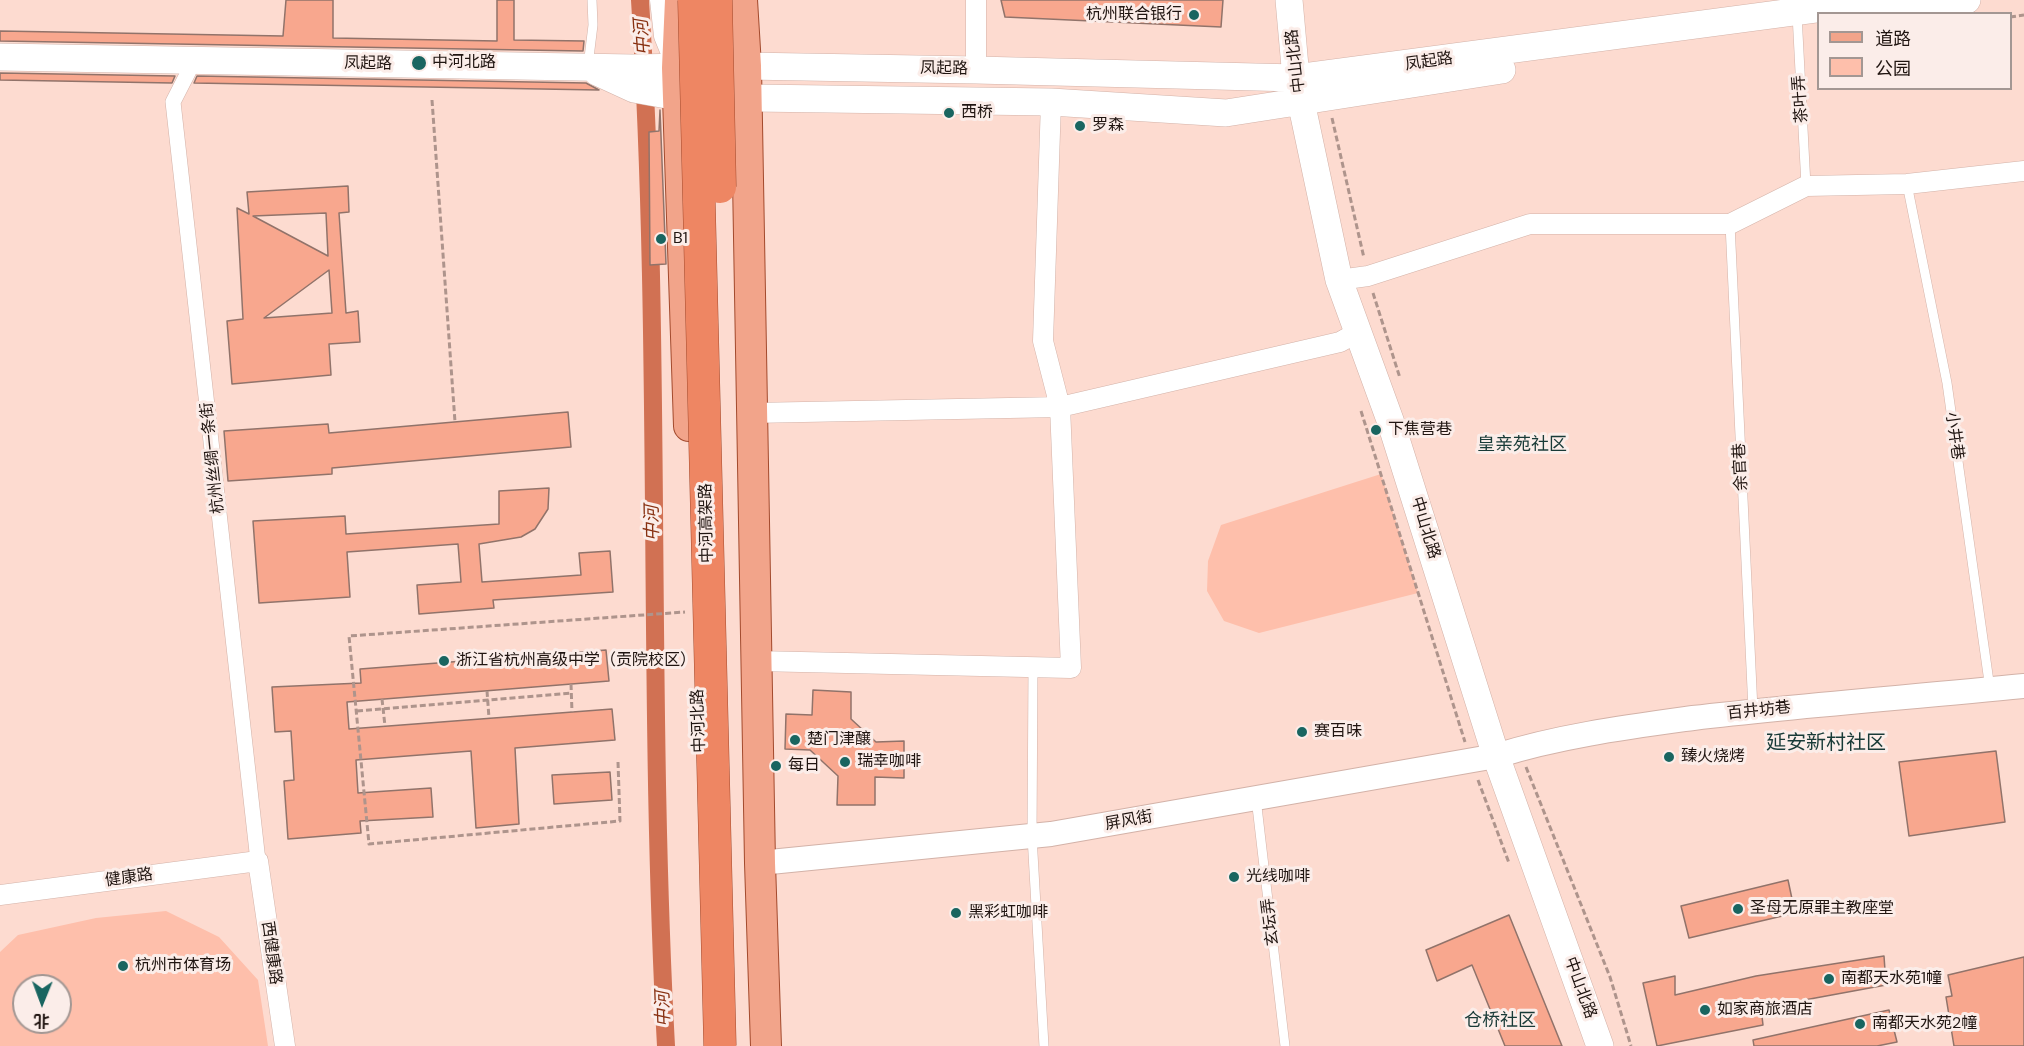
<!DOCTYPE html>
<html>
<head>
<meta charset="utf-8">
<style>
	body { margin:0 }
	#map { position:relative; width:2024px; height:1046px; overflow:hidden; background:#fddbd0; font-family:"DM Sans","Noto Sans SC",sans-serif }
	canvas { display:block }
	.legend { position:absolute; left:1817px; top:12px; width:195px; height:78px; box-sizing:border-box; background:#fbede9; border:2px solid #a39793; margin:0; padding:8px 10px; list-style:none; font-size:18px; color:#201511 }
	.legend li { display:flex; align-items:center; gap:12px; height:30px }
	.legend b { width:30px; border:2px solid #a39793 }
	.north { position:absolute; left:12px; top:974px; width:60px; height:60px; box-sizing:border-box; background:#fbede9; border:2px solid #a39793; border-radius:50%; rotate:181deg; font-size:16px; font-weight:700; line-height:24px; text-align:center; color:#201511 }
	.north::after { content:''; display:block; margin:auto; width:21px; height:27px; background:#196560; clip-path:polygon(50% 0,100% 100%,50% 72%,0 100%) }
</style>
</head>
<body>
<div id="map">
<canvas width="2024" height="1046"></canvas>
<ul class="legend">
<li><b style="height:8px;background:#f2a48a"></b>道路</li>
<li><b style="height:16px;background:#febfab"></b>公园</li>
</ul>
<div class="north">北</div>
</div>
<script>
const c = document.querySelector('canvas').getContext('2d');
c.lineJoin = 'round';
function fill(path, color) {
  c.fillStyle = color;
  c.fill(path, 'evenodd');
}
function trace(path, color, width, dash) {
  c.strokeStyle = color;
  c.lineWidth = width;
  c.lineCap = dash ? 'butt' : 'round';
  c.setLineDash(dash || []);
  c.stroke(path);
}
function label(font, color, halo, rows, align = 'center') {
  c.font = font + ' "DM Sans","Noto Sans SC",sans-serif';
  c.lineWidth = 6;
  c.setLineDash([]);
  c.textBaseline = 'middle';
  c.strokeStyle = halo;
  c.fillStyle = color;
  for (const [text, x, y, turn = 0] of rows) {
    c.save();
    c.translate(x, y);
    c.rotate((+turn || 0) * Math.PI / 180);
    c.textAlign = isNaN(turn) ? turn : align;
    if (halo) c.strokeText(text, 0, 0);
    c.fillText(text, 0, 0);
    c.restore();
  }
}
const green = new Path2D(`
	M1381 474 1418 593 1259 633 1224 621 1207 591 1208 561 1221 525Z
	M166 911 219 937 258 980 268 1046H0V952L18 935 96 918ZM24 986H60V1022H24Z`);
const canal = new Path2D(`
	M640 0C662 348 647 698 666 1046`);
const building = new Path2D(`
	M286 0H333V38L497 41V0H514V40L584 41 583 51 0 41V31L283 36Z
	M1001 0H1223L1221 27 1005 17Z
	M0 73 175 76 172 83 0 80Z
	M197 76 586 83 599 90 194 83Z
	M660 110 666 264 650 265 649 132 659 131Z
	M348 186 349 212 339 213 346 313 358 311 360 342 329 344 331 375 232 384 227 321 243 319 237 208 249 214 247 192ZM326 213 328 256 253 216ZM329 270 332 313 264 318Z
	M568 412 571 447 332 468V474L228 481 224 431 328 424 329 433Z
	M549 488 548 509 535 529 521 537 479 544 482 582 581 575 579 553 610 551 613 592 493 600 494 608 419 614 417 585 461 582 458 544 347 552 350 597 259 603 253 521 345 516 346 534 499 524V491Z
	M606 650 609 681 347 702 349 729 612 709 615 740 515 748 519 824 476 828 471 751 356 760 358 793 431 788 433 817 360 821 361 833 288 839 284 781 294 780 291 731 275 732 272 687 361 683 360 669Z
	M813 690 851 692V719L876 742 904 741V778L875 777V805H837L838 776 810 750 785 749 786 714 812 715Z
	M1996 751 2005 822 1909 836 1899 762Z
	M610 772 612 800 554 804 552 775Z
	M1788 880 1795 913 1689 938 1681 906Z
	M1509 915 1562 1046H1505L1472 965 1437 981 1426 950Z
	M1884 956 1886 985 1761 1008 1763 1025 1657 1046 1643 983 1675 976V995L1756 976Z
	M2024 957V1046H1954L1946 997 1952 996 1948 975Z
	M1889 1010 1897 1042 1877 1046H1754L1753 1040Z`);
const path = new Path2D(`
	M2010 17 2024 15
	M432 100 455 422
	M1332 118 1364 258
	M1373 293 1400 378
	M1361 411 1465 742
	M571 684 572 712
	M487 691 489 718
	M382 699 385 726
	M357 711 571 693
	M618 762 620 821 369 844 349 636 685 612
	M1526 767 1610 977 1631 1046
	M1478 780 1509 863`);
const service = new Path2D(`
	M1797 14 1806 186
	M588 66 593 25 592 0
	M1907 184 1947 383 1990 689
	M1730 224 1753 710
	M1033 667 1032 836 1044 1046
	M1256 798 1285 1046`);
const pedestrian = new Path2D(`
	M194 61 173 102 258 861`);
const minor = new Path2D(`
	M660 0 664 36 673 58
	M976 70V0
	M1339 280 1368 276 1530 224H1730L1806 186 1907 184 2024 171
	M752 413 1060 407 1340 342 1358 332
	M756 661 1071 668 1060 407 1043 341 1051 102
	M0 895 258 861 285 1046`);
const tertiary = new Path2D(`
	M760 863 1051 834 1496 756C1559 736 1628 727 1693 718 1803 705 1914 697 2024 686`);
const secondary = new Path2D(`
	M1289 0 1296 78 1339 280 1390 420 1496 756 1600 1046
	M1874 14 1967 0
	M0 57 633 68 746 66 976 70 1296 78 1883 0
	M597 72 634 89 678 97 1051 102 1226 113 1502 70`);
const primary = new Path2D(`
	M680 0 677 68 689 426
	M742 0 746 66 760 863 766 1046`);
const trunkBridge = new Path2D(`
	M694 0 720 1046
	M716 0 720 187`);
const markers = [
	[1194,15,6,"#196560"],
	[419,63,8,"#196560"],
	[949,113,6,"#196560"],
	[1080,126,6,"#196560"],
	[661,239,6,"#196560"],
	[1376,430,6,"#196560"],
	[444,661,6,"#196560"],
	[1302,732,6,"#196560"],
	[795,740,6,"#196560"],
	[1669,757,6,"#196560"],
	[845,762,6,"#196560"],
	[776,766,6,"#196560"],
	[1234,877,6,"#196560"],
	[1738,909,6,"#196560"],
	[956,913,6,"#196560"],
	[123,966,6,"#196560"],
	[1829,979,6,"#196560"],
	[1705,1010,6,"#196560"],
	[1860,1024,6,"#196560"]
];
const poiNames = [
	["杭州联合银行",1182,15,"right"],
	["中河北路",432,63],
	["西桥",961,113],
	["罗森",1092,126],
	["B1",673,239],
	["下焦营巷",1388,430],
	["浙江省杭州高级中学（贡院校区）",456,661],
	["赛百味",1314,732],
	["楚门津醸",807,740],
	["臻火烧烤",1681,757],
	["瑞幸咖啡",857,762],
	["每日",788,766],
	["光线咖啡",1246,877],
	["圣母无原罪主教座堂",1750,909],
	["黑彩虹咖啡",968,913],
	["杭州市体育场",135,966],
	["南都天水苑1幢",1841,979],
	["如家商旅酒店",1717,1010],
	["南都天水苑2幢",1872,1024]
];
const streetNames = [
	["中山北路",1296,61,-97],
	["凤起路",1429,62,-8],
	["凤起路",368,64,1],
	["凤起路",944,69,1],
	["茶叶弄",1801,99,-94],
	["小井巷",1954,436,82],
	["杭州丝绸一条街",213,458,-96],
	["余官巷",1741,467,-93],
	["中河高架路",707,523,-91],
	["中山北路",1425,528,73],
	["百井坊巷",1759,711,-6],
	["中河北路",699,721,-92],
	["屏风街",1129,821,-10],
	["健康路",129,878,-8],
	["玄坛弄",1271,922,-97],
	["西健康路",271,953,82],
	["中山北路",1580,988,70]
];
const waterNames = [
	["中河",643,37,-94],
	["中河",653,523,-91],
	["中河",664,1009,-92]
];
const neighbourhoodNames = [
	["皇亲苑社区",1522,445],
	["仓桥社区",1500,1021]
];
const quarterNames = [
	["延安新村社区",1826,744]
];
fill(green, '#febfab');
trace(canal, '#d17153', 18);
fill(building, '#f8a78e');
trace(building, '#91736a', 1.5);
trace(service, '#d3b2a8', 10);
trace(pedestrian, '#d3b2a8', 16);
trace(minor, '#d3b2a8', 21);
trace(tertiary, '#d3b2a8', 26);
trace(secondary, '#d3b2a8', 28);
trace(primary, '#a34a2d', 32);
trace(path, '#ae948c', 3, [6, 3]);
trace(service, '#fff', 9);
trace(pedestrian, '#fff', 15);
trace(minor, '#fff', 20);
trace(tertiary, '#fff', 24);
trace(secondary, '#fff', 27);
trace(primary, '#f2a48a', 30);
trace(trunkBridge, '#a34a2d', 33, []);
trace(trunkBridge, '#ee8663', 32);
for (const [x, y, r, color] of markers) {
  const dot = new Path2D();
  dot.arc(x, y, r, 0, 2 * Math.PI);
  c.fillStyle = color;
  c.fill(dot);
  trace(dot, '#fbede9', 2);
}
label('16px', '#201511', '#fbede9', poiNames, 'left');
label('16px', '#201511', '#fbede9', streetNames);
label('italic 18px', '#883112', '#fbede9', waterNames);
label('18px', '#183a37', '#fbede9', neighbourhoodNames);
label('20px', '#183a37', '#fbede9', quarterNames);
</script>
</body>
</html>
